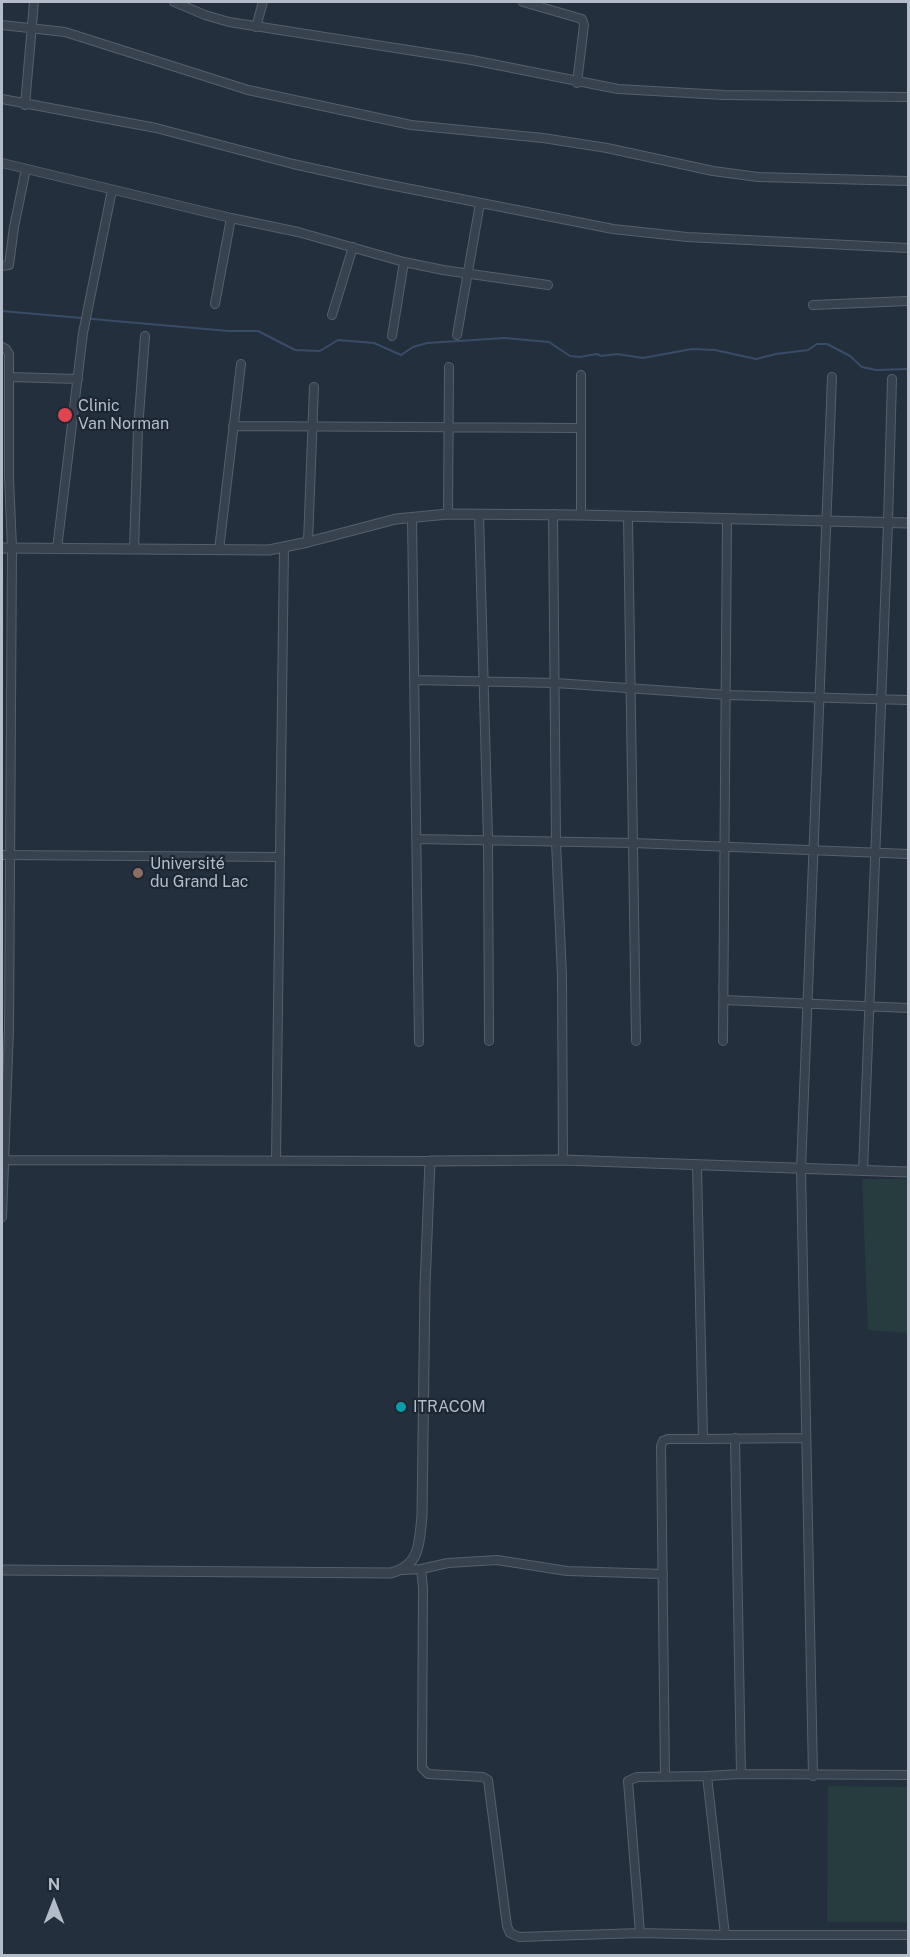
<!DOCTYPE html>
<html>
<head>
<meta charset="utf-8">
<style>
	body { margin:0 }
	#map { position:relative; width:910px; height:1957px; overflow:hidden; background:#242f3e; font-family:"Public Sans",sans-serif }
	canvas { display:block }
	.frame { position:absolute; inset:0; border:3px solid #b4bcc9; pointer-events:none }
	.north { position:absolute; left:24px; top:1873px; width:60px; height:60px; -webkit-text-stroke:4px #1d2633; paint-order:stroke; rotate:0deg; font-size:16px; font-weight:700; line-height:24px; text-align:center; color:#b4bcc9 }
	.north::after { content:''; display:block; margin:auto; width:21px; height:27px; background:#b4bcc9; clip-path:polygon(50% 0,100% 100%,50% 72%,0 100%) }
</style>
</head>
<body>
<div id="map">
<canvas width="910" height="1957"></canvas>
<div class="frame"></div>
<div class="north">N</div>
</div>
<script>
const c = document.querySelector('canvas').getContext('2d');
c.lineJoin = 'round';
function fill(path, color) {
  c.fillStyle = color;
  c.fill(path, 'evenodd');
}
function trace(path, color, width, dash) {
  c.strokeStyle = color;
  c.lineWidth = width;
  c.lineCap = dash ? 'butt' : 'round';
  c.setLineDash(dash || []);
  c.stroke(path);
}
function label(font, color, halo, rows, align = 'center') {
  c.font = font + ' "Public Sans",sans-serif';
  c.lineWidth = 4.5;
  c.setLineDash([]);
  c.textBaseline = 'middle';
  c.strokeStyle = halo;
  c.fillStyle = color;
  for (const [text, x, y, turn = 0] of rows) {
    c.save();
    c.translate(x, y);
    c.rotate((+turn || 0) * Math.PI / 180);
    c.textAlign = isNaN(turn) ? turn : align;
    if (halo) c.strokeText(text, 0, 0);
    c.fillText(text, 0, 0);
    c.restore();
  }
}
const green = new Path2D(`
	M862 1179H908V1333L868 1330Z
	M828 1786 908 1787V1922H827Z`);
const stream = new Path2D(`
	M2 311 228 331H258L295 350 320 351 338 340 374 343 401 355 413 347 427 343 505 338 549 342 570 356 580 357 597 354 601 356 617 354 643 358 692 349 715 350 756 359 776 354 808 350 817 344H827L850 356 862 367 876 370 908 369`);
const minor = new Path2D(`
	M174 2 205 15 229 22 472 60 618 89 724 95 908 97
	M523 2 582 19 584 25 577 83
	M2 25 65 32 248 90 411 125 543 138 607 148 713 171 758 177 908 181
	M256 27 263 2
	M2 99 156 128 293 164 375 182 613 229 687 237 908 248
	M25 105 34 2
	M2 163 231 218 298 232 404 262 443 270 548 285
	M2 266 9 265 14 227 26 169
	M215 304 231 218
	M813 305 908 301
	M332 315 353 247
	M457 335 480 203
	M392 336 404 262
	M2 347 6 349 9 354V477L12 548 9 1029 2 1217
	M581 375V515
	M9 377 78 379
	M233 426 580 428
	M448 514 449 367
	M479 514 488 840 489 1041
	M553 514 556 842 562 976 563 1160
	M412 517 419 1042
	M628 517 636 1041
	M308 542 314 387
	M57 549 83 333 112 190
	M134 549 138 429 145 336
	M219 550 241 364
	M414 680 556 683 727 695 908 700
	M417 839 633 843 908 854
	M2 855 279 857
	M724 1000 908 1008
	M723 1041 727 518
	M2 1160 430 1161
	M276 1160 284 547
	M863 1171 888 523 892 379
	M735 1438 741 1774
	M703 1439 806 1438
	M421 1569 448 1563 497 1560 567 1571 663 1574
	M404 1570 421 1569 423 1588 422 1768 428 1774 483 1777 488 1780 507 1926 510 1933 519 1937 640 1933 725 1935H908
	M665 1776 661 1446 663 1441 668 1439H703L697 1166
	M813 1776 801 1169 832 377
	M640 1933 628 1781 637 1777 707 1776
	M725 1935 707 1776 741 1774 908 1775`);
const tertiary = new Path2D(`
	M2 548 269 550 308 542 396 519 448 514 581 515 908 523
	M2 1570 391 1573C421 1565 419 1543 422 1516L425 1286 430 1161 563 1160 908 1172`);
const markers = [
	[65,415,8,"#e0444e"],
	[138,873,6,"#8d6e63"],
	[401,1407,6,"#0f9aa8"]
];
const poiNames = [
	["Clinic",78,406],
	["Van Norman",78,424],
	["Université",150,864],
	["du Grand Lac",150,882],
	["ITRACOM",413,1407]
];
fill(green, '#263c3f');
trace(stream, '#394c67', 2);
trace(minor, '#565f6c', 10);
trace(tertiary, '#565f6c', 11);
trace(minor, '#38414e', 8);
trace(tertiary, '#38414e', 9);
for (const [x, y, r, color] of markers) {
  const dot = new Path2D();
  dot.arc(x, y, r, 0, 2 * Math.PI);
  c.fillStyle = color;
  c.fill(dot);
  trace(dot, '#1d2633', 2);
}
label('16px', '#b4bcc9', '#1d2633', poiNames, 'left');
</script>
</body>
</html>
